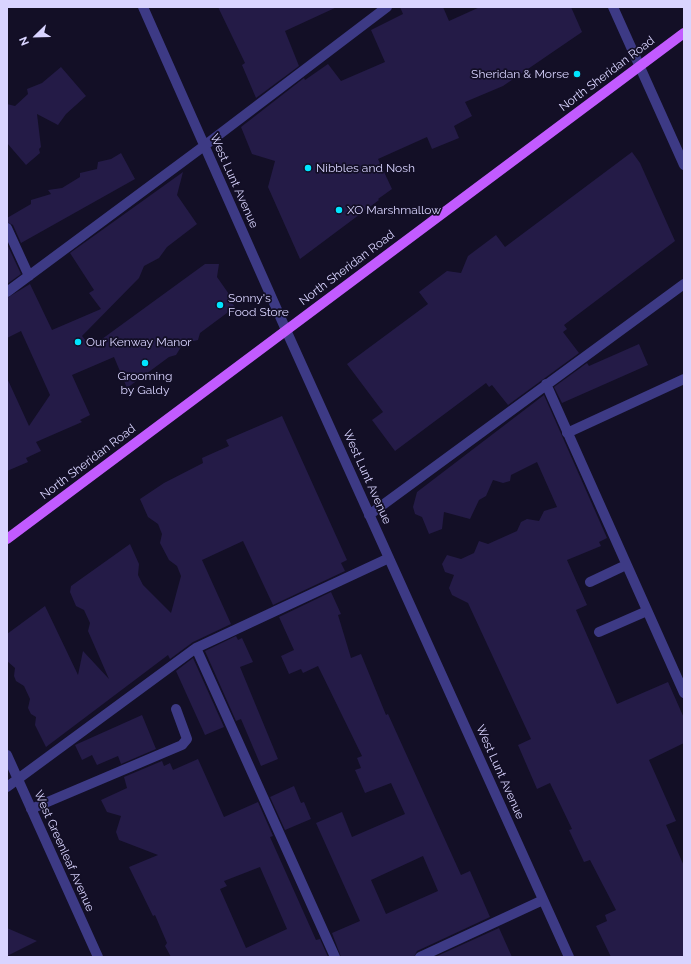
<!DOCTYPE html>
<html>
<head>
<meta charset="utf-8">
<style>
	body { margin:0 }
	#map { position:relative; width:691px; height:964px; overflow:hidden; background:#130f26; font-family:Raleway,sans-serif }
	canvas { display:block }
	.frame { position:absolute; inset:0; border:8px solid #d9d4ff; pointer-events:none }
	.north { position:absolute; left:16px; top:16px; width:40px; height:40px; -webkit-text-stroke:3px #130f26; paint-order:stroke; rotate:247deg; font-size:11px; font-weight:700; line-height:16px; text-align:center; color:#d9d4ff }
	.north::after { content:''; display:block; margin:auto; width:14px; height:18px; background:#d9d4ff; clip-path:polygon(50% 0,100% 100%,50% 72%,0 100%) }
</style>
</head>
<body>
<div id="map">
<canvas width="691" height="964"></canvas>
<div class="frame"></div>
<div class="north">N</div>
</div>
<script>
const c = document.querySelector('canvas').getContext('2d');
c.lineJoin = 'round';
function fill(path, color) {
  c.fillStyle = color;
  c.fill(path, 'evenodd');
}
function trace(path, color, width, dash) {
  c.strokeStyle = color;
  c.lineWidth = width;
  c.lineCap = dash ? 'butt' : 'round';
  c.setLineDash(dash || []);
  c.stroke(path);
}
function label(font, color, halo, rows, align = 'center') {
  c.font = font + ' Raleway,sans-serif';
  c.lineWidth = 3.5;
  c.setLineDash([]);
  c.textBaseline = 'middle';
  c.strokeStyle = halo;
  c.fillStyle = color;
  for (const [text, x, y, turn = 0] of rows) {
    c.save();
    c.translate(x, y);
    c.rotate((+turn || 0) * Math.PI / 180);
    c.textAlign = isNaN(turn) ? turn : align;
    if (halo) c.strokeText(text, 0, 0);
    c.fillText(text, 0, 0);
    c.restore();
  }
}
const building = new Path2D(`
	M218 7H337L285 31 299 66 256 98 242 65 245 63Z
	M400 7H443L449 21 480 7H571L582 32 503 86 465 102 472 116 454 126 459 138 432 149 427 137 378 159 392 189 378 199 379 200 300 259 268 187 275 161 252 154 241 127 304 78 305 80 328 64 341 81 385 62 371 30 403 14Z
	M61 67 86 96 66 114 58 125 37 114 41 147 39 149 40 153 26 165 7 143V104L15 106 28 94 27 89 42 83Z
	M632 152 640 163 675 241 564 325 567 329 563 332 579 353 508 405 492 385 489 387 486 383 395 451 372 420 383 412 347 364 428 304 419 292 447 271 461 273 468 256 496 235 505 247Z
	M121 153 135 179 21 243 13 225 7 222V218L31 204V200L51 194 48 190 62 188 80 177V173L97 169 98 162 111 159Z
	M183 172 177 195 197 224 167 247 159 258 144 266 139 278 82 336 91 347 205 264H219L217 277 231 297 229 299 235 307 200 333 198 340 189 342 181 347 176 355 169 357 127 388 114 357 72 375 90 415 80 420 82 422 36 442 41 451 26 458 28 462 7 471V378L29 426 50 395 21 331 7 338V298L30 284 52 330 101 309 89 293 94 290 70 253Z
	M7 244 21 274 7 284Z
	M639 344 648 365 562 403 554 387 587 363 589 366Z
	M544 395 607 538 599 542 601 546 567 560 587 605 576 610 617 704 668 682 684 718V743L649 760 676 821 666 825 684 866V957H611L596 926 607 921 605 915 616 910 590 860 584 862 569 830 572 829 550 783 537 789 518 745 531 739 468 603 452 595 449 588 454 575 445 572 442 564 447 555 461 559 474 553 479 541 488 544 517 531 521 522 527 519 539 521 544 511 557 507 537 462 511 475 510 481 503 483 493 480 486 496 479 500 470 519 444 512 442 529 429 534 422 517 415 514 413 507 417 492Z
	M282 416 347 560 341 563 345 571 273 605 243 541 202 560 231 624 193 642 170 659 168 655 46 747 35 725 36 717 31 714 28 708 30 699 24 686 16 681 14 676 15 668 7 661V634L45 606 78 675 83 651 109 679 88 631 90 623 84 610 76 606 70 592 71 586 130 544 139 564 138 575 143 585 171 613 181 576 177 566 169 560 160 543 162 534 158 524 148 517 140 499 164 483 203 463 202 458 229 446 226 440Z
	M331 592 341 614 338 615 351 658 361 654 386 715 388 714 461 875 470 871 490 917 417 951 414 957H341L332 933 360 921 316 823 342 812 352 837 405 814 391 783 365 793 355 770 361 768 357 758 362 756 318 666 303 673 301 669 289 674 281 656 294 650 279 617ZM423 856 438 891 386 914 371 880Z
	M236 636 238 640 242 638 253 662 240 667 278 759 261 766 241 719 236 721 205 651Z
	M193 658 224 727 205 735 176 671Z
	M142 715 156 749 121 764 118 756 97 765 92 755 82 760 75 745Z
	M198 759 224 817 258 802 273 836 270 837 295 893 316 940 320 939 328 957H171L165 946 167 943 155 915 153 916 129 867 158 855 119 840 116 832 121 816 107 812 101 800 127 788 124 777 162 761 164 766 170 763 173 770ZM260 867 287 929 246 948 220 889 227 886 224 881Z
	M294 786 301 803 304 802 311 819 285 830 270 797Z
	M7 928 37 941 7 956Z
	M499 928 512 957H435Z`);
const minor = new Path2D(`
	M143 7 286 330 569 957
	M613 7 684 165
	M7 228 29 276
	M7 292 204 146 387 7
	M546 384 684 693
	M567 433 684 379
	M369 515 684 284
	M590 582 626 565
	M599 632 647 611
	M196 648 335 957
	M7 755 98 957
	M7 787 196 648 389 558
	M31 809 182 745 187 739 176 709
	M420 957 543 900`);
const major = new Path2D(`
	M7 539 684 33`);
const markers = [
	[577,74,4,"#00e5ff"],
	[308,168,4,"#00e5ff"],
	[339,210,4,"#00e5ff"],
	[220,305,4,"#00e5ff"],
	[78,342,4,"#00e5ff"],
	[145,363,4,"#00e5ff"]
];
const poiNames = [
	["Sheridan & Morse",569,74,"right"],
	["Nibbles and Nosh",316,168],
	["XO Marshmallow",347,210],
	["Sonny's",228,298],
	["Food Store",228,312],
	["Our Kenway Manor",86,342],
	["Grooming",145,376,"center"],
	["by Galdy",145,390,"center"]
];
const streetNames = [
	["North Sheridan Road",607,74,-37],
	["West Lunt Avenue",234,181,66],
	["North Sheridan Road",347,268,-37],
	["North Sheridan Road",88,462,-37],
	["West Lunt Avenue",367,477,66],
	["West Lunt Avenue",500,772,66],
	["West Greenleaf Avenue",64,851,66]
];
fill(building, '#241b47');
trace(minor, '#3d3a85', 10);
trace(major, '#c25bff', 10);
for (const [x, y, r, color] of markers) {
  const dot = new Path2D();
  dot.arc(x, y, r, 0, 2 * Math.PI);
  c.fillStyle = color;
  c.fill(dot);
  trace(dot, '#130f26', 1.5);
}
label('12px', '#d9d4ff', '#130f26', poiNames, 'left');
label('12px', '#d9d4ff', '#130f26', streetNames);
</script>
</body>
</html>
